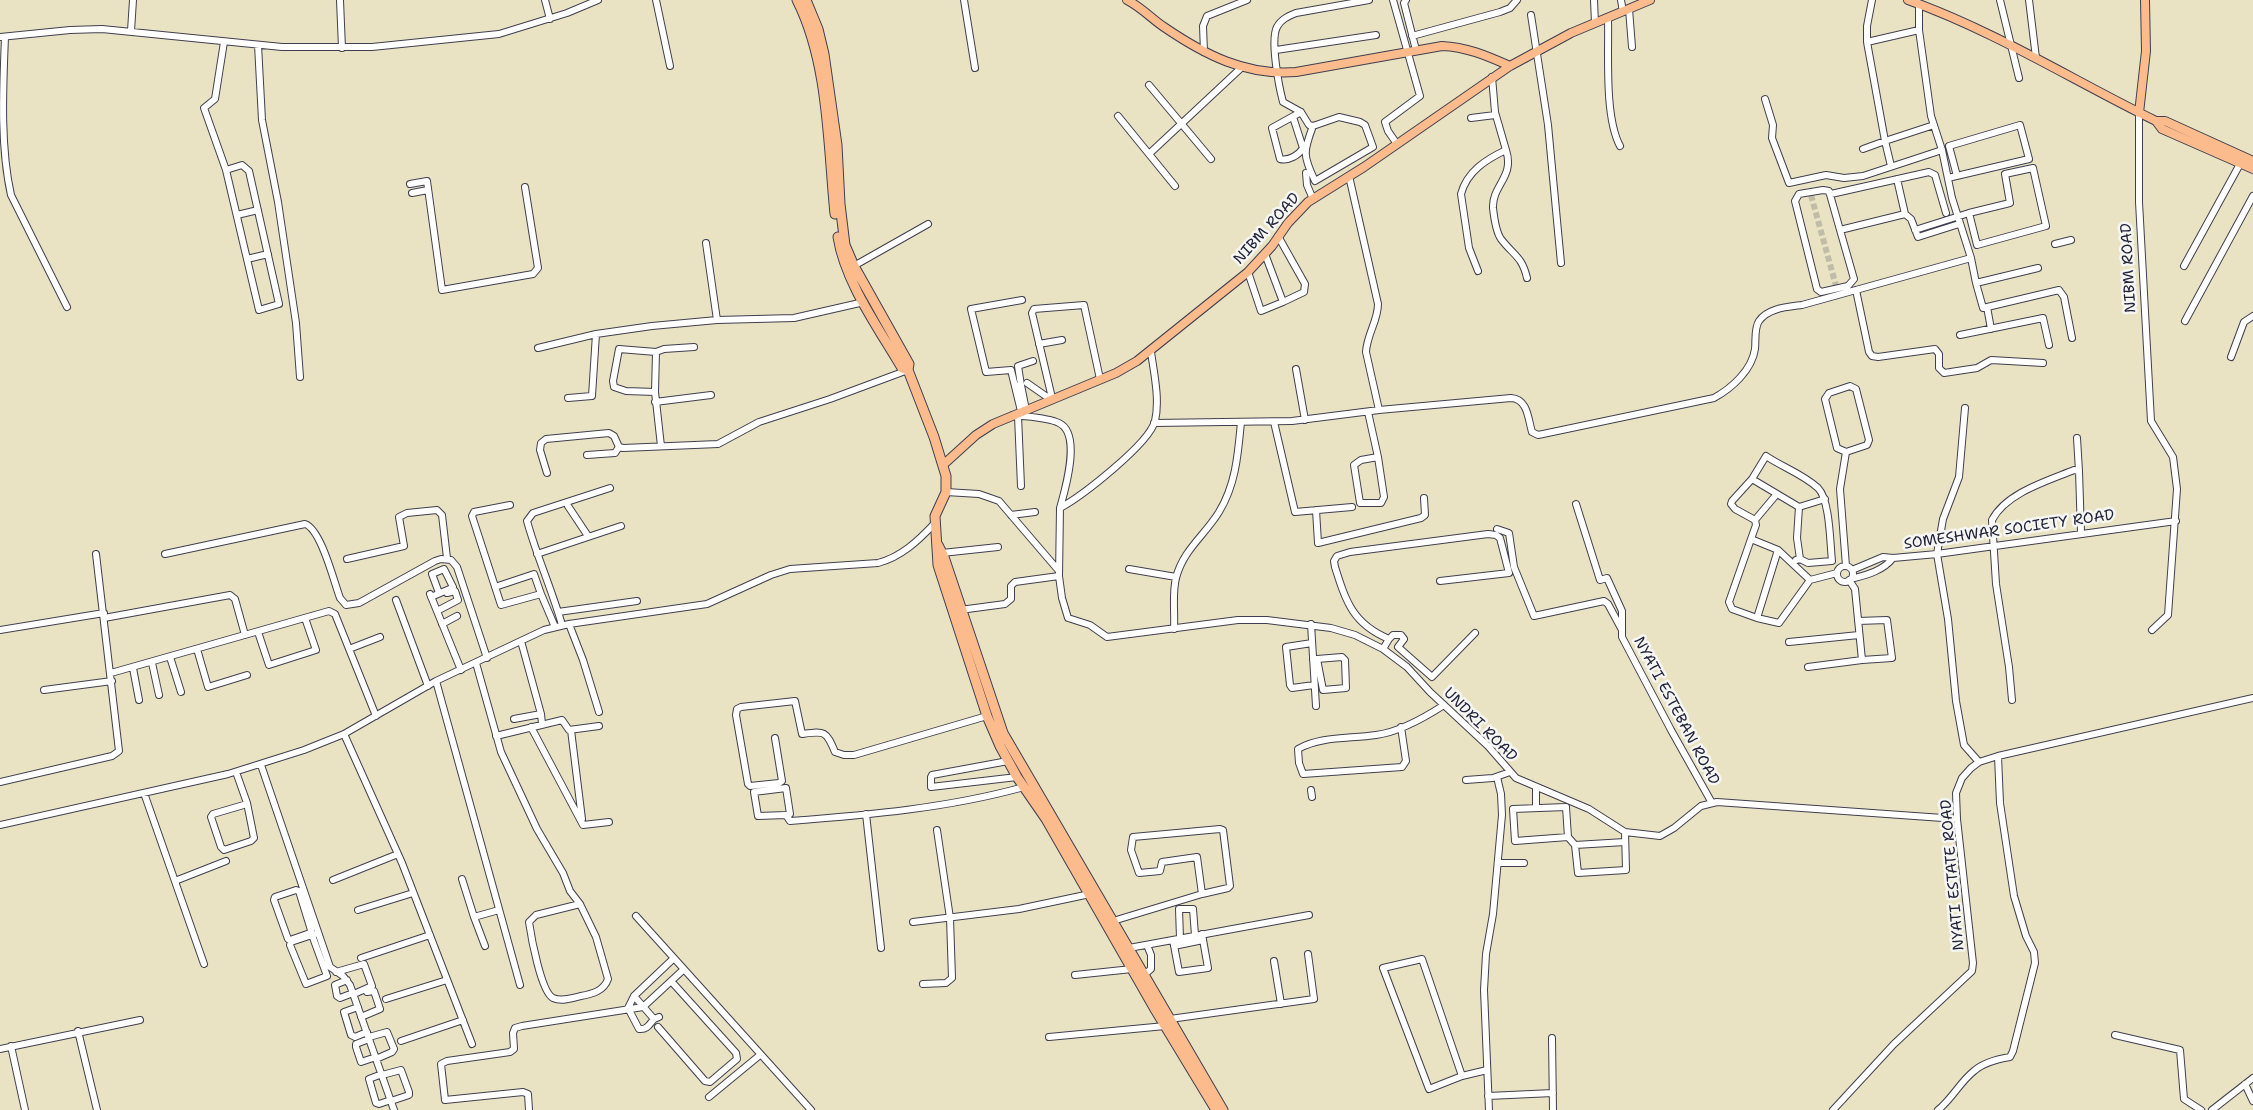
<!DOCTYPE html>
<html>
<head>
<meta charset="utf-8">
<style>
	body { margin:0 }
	canvas { display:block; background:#e9e3c3 }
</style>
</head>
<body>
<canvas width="2253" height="1110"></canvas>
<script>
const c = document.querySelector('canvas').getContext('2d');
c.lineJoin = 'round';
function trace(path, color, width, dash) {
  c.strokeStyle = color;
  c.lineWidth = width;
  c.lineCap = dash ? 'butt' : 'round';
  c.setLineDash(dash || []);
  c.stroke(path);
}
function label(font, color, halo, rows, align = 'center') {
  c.font = font + ' "Shantell Sans",sans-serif';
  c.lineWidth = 5;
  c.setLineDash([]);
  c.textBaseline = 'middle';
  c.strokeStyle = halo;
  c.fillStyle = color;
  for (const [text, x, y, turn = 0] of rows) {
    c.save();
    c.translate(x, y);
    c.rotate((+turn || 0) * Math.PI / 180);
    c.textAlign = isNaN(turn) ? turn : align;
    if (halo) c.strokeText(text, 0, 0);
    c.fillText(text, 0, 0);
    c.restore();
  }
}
const minorTunnel = new Path2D(`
	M1811 195 1836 286`);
const minor = new Path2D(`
	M340 0 342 48
	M545 0 550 19
	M656 0 670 66
	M964 0 975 68
	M1393 0 1420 96 1385 122 1388 131 1397 144
	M1406 0 1404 3 1416 50
	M1594 0 1595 23
	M1621 0 1623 12
	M2000 0 2019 78
	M2029 0 2036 58
	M1919 4V30L1931 116 1942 150 1952 198 1971 258 1976 283 2038 268
	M1629 9 1632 47
	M1531 15 1548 125 1561 263
	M1608 17C1609 52 1604 116 1620 146
	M1919 30 1867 42 1885 141 1934 125
	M131 31 133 0
	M1412 36 1500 12 1510 8 1517 0
	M0 37 70 30 102 29 282 47H372L499 34 567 13 598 0
	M5 37C3 88 0 146 11 195L67 307
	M224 42 215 99 204 108 226 170 259 310 279 304 249 171 242 165 226 170
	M1867 42V26L1872 0
	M258 45 262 120 278 202 296 323 300 377
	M1276 50 1376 35
	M1204 52 1203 26 1207 16 1247 0
	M1149 85 1211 159
	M1765 99 1773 125 1772 138 1789 183 1826 175 1844 178 1863 176 1942 150
	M2139 113V202L2151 421 2173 457 2177 489 2168 615 2152 630
	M1118 116 1175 186
	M1293 117 1303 148C1299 155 1289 161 1280 159L1272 128 1301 112
	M1471 118 1495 115
	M1313 126C1303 152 1303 156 1315 181L1373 147 1365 125 1360 122 1339 117 1313 126 1309 125 1301 112 1283 102C1279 87 1270 40 1277 27 1281 19 1289 16 1296 13L1369 0
	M1863 149 1885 141 1891 166
	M1506 150C1515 177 1492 185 1493 208 1494 217 1496 232 1501 239 1513 255 1522 256 1527 278
	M1149 154 1241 68
	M1306 173 1307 185 1313 199
	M1349 176 1378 304C1378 321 1367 334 1366 352L1379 410
	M1948 178 2029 159 2020 125 1949 146 1957 176
	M1897 179 1905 214
	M410 184 427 181 442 290 533 274 538 268 525 187
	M412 193 428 190
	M1831 194 1929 172 1935 175 1946 213
	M237 215 258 210
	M1840 230 1854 279 1848 286 1821 292 1817 289 1795 201 1799 194 1823 190 1829 191 1840 230 1905 214 1911 219 1918 237 1959 224
	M1915 230 1969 213 1977 245 2046 226 2033 168 2005 174 2010 203 1969 213
	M706 243 717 320
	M2055 244 2071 240
	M1265 254 1283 302 1304 292 1305 284 1278 236
	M247 259 268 254
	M2184 266 2240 164
	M852 267 928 224
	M1478 271 1469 248 1461 194C1467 171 1487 159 1506 150L1495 112 1492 77
	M1248 272 1261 311 1283 302
	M1976 283 1983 308 2059 290 2064 297 2072 338
	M1856 290 1869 352 1872 356 1878 357 1935 349 1939 354V368L1944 373 1977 368 1991 360 2043 363
	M1987 307 1991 329
	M2185 321 2253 196
	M1960 335 2043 318 2049 345
	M1039 344 1062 340
	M538 348 596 334 652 326 717 320 794 318 864 302
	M656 352 619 349 613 381 614 387 626 391 655 392 656 352 664 349 694 347
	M2231 357 2244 322 2253 316
	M1296 369 1305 420
	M1027 383 1050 399
	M1021 385 1018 366 1033 361
	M1017 386 1021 385 1026 410
	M1850 386 1856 389 1869 440 1867 445 1846 452 1837 448 1825 399 1829 393Z
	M655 392 661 446
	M568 398 592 396 596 334
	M1052 398 1032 313 1034 309 1084 305 1100 379
	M655 402 711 395
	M1965 408 1959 477 1943 519 1937 554 1948 619 1956 701 1964 745 1979 762
	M1021 411 1011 370 986 372 971 309 1022 300
	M1368 412 1378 457 1384 497 1381 503H1360L1354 465 1361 460 1378 457
	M1013 415C1027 417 1047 417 1059 423 1082 434 1065 490 1060 508
	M1018 416 1021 486
	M1274 422 1295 512 1352 507
	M1154 423 1292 421 1379 410 1511 398C1528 399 1528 419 1532 432L1538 435 1543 434 1714 398C1732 388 1752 370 1755 349 1756 341 1754 328 1759 321 1768 308 1787 307 1802 305L1971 258
	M2077 438 2079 471
	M1846 452 1840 489 1846 566
	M587 455 615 453 619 447
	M547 473 540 450 541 443 546 439 609 433 614 436 619 447 623 448 718 444 759 422 830 399 908 370
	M1752 479 1799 507 1825 499
	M946 492 979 494 999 501 1059 571
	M1576 504 1600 580 1607 578 1622 611V637L1671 730 1712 803
	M510 505 474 512 472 516 501 605 541 594 555 627
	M568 506 588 536
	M1316 510 1318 543 1421 518 1425 515 1424 498
	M1011 515 1035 512
	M1755 520 1735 509 1731 504 1732 501 1752 479 1766 456C1782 467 1803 474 1818 488 1830 500 1830 543 1832 561L1808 563 1800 559
	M1497 529 1509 533 1514 567 1534 616 1604 601 1608 604 1622 630
	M1751 539 1756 525 1755 520 1776 495
	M1778 550 1757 618 1779 623 1810 580 1837 573
	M942 553 998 547
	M165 554 305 524C321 529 334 582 340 598L346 605 359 603 435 561 441 559 451 560 457 567 487 658
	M537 554 621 526
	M347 559 404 546 399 517 407 513 437 510 442 515 447 558
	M1796 560 1800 559 1797 538 1799 507
	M1837 574a8 8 0 1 1 16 0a8 8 0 1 1-16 0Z
	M1129 569 1176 577
	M1852 570 1883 557 1893 558 1937 554 2176 521
	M1059 576 1060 508C1082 496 1149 444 1155 421 1160 400 1154 373 1151 352
	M1851 579C1866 575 1883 571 1893 558
	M495 587 534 574 541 594
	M430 594 461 670
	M431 597 452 588 453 587 444 569 432 574 439 593
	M396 600 428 686
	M960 610 1005 604 1011 599V586L1015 582 1059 576 1062 598 1068 618 1090 625 1107 637 1238 620H1267L1331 628 1355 635 1383 649 1407 667 1430 692 1488 746 1516 778 1589 809 1625 832 1660 836 1674 828 1701 806 1717 802 1957 819
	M437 611 458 600 455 591 447 593
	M558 612 637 601
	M104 618 230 595 235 599 245 635
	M1757 618 1732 609 1729 602 1751 539 1778 550 1810 580
	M1858 621 1887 620 1892 658 1862 660
	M442 624 457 616
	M569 624 583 660 599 712
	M1311 624 1316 706
	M562 625C552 590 537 557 527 521L533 513 610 488
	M1174 629C1175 612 1172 594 1176 578 1183 550 1205 535 1219 512 1236 484 1238 454 1241 422
	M0 630 104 613
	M258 632 269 665 316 650 305 618
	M1389 639 1393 635H1401L1404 639 1398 647 1432 677 1475 633
	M521 641 541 714 542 724
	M1789 642 1859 635
	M1312 643 1286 647 1290 685 1292 688 1314 685
	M197 649 208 687 247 675
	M349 649 380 637
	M1383 649 1389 639C1353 624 1346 602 1335 567L1334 561 1337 556 1350 552 1488 534 1496 535 1500 538 1509 573 1440 581
	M170 657 181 692
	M1313 660 1317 659 1323 690 1346 688 1345 660 1342 657 1317 659
	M152 663 159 695
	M476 663 501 752 537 829 563 873 570 891 580 904 536 915 529 922C531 936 541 992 553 998 562 1002 573 998 581 996 592 994 604 991 608 979L596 937 580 904
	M1808 667 1862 660 1855 589 1849 580
	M133 668 139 700
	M111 673 329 611 335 614 376 716
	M436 681 520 985
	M44 690 112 681
	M2012 700 2009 667 1996 584 1992 520C2006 493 2047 481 2074 470L2079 471 2081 533
	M514 719 541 714
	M531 727 583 825 609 822
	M1401 727 1406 761 1402 767 1303 774 1299 763 1298 749C1321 736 1350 739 1376 735 1400 732 1424 718 1444 705
	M571 730 582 819
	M344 734 402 863 472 1044
	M496 736 562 720 569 730 599 726
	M775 738 782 781 779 783 750 786 748 784 736 715 737 709 741 707 795 701 802 734C824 731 826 730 835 752L844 755H854L987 716
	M1008 761 932 775 931 777V787L1017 777
	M261 765 330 967 343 976 350 985 394 1110
	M236 772 247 803 254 838 251 841 224 850 221 847 211 817 213 814 247 804
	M1466 780 1493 778 1510 772
	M0 782 112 756 119 751 96 554
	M1311 790 1312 797
	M144 793 204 964
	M1536 808V787
	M866 814 881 948
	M787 816 790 814 786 788 754 792 758 816 786 815 790 821C869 815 948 808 1024 787
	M0 825 228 774 304 750 344 734 436 681 544 630 569 624 707 604 771 575 790 569 878 563C901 557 918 541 934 524
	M1568 837 1515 841 1513 809 1566 807 1568 837 1575 845 1578 873 1626 870 1625 832
	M1575 845 1625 842
	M1498 863H1524
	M462 879 474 917
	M333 880 398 854
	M175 881 226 861
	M296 890 299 891 311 930 310 933 290 940 288 939 274 900 275 897Z
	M358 910 413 893
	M636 916 811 1110
	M1113 921 1202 894 1197 857 1162 862 1160 871 1139 873 1131 850 1133 837 1220 829 1223 830 1230 886 1228 888 1202 894
	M913 922 1019 909 1090 894
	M312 935 327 976 306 984 290 945 291 942 318 933
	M1180 938 1179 909H1193L1195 935
	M1173 940 1179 972 1208 968 1202 934
	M485 946 474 917 499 910
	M1174 946 1203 940
	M1129 948 1309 915
	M361 958 430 935
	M1274 961 1281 1004
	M336 972 364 964 372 986 354 994
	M1075 975 1132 969
	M1144 975 1151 969V955L1147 945
	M347 980 335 985 337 996 340 998 353 993
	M923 984 946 983 952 978 950 918 937 830
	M634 996 654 1019 659 1017
	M386 999 447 980
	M358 1007 344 1012 351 1035 355 1037 367 1032
	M628 1008 634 996 673 959
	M628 1008 639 1029C647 1030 649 1025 654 1019
	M361 1017 380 1009 374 991 367 992
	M1170 1019 1314 999 1308 954
	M658 1027 705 1081 710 1082 737 1059 736 1053 671 981
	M78 1031 97 1110
	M2115 1035 2180 1050 2184 1099 2201 1110
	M369 1037 387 1032 394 1049 392 1052 376 1059
	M1049 1037 1165 1026
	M1552 1038 1553 1110
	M369 1039 356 1044V1047L361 1062 376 1057
	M401 1041 463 1020
	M11 1046 25 1110
	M0 1049 140 1020
	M382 1074 369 1079 376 1103 379 1104 391 1100
	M382 1075 401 1070 409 1092V1095L391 1101
	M1462 1076 1422 959 1383 968 1429 1089 1462 1076 1487 1070
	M2245 1084 2253 1101
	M1488 1096 1553 1093
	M709 1097 760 1055
	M529 1110 528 1094 523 1092 445 1100 441 1064 447 1061 510 1052 514 1049 513 1033 515 1028 522 1026 643 1007 683 970
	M1489 1110 1484 990 1486 954 1493 914 1502 815 1501 794 1497 777
	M1833 1110 1894 1044 1972 971 1973 963 1957 819 1956 793 1962 778 1971 768 1979 762 1998 756 2253 698
	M1938 1110C1952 1099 1960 1082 1974 1071 1984 1062 1998 1059 2010 1057L2013 1051 2035 963 2034 952 2026 936 2014 896 2000 803 1998 756
	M2212 1110 2253 1078`);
const major = new Path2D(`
	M1127 0C1141 7 1152 19 1164 27 1205 55 1246 76 1296 72L1442 46C1467 47 1487 56 1510 66
	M1908 0C1995 31 2074 81 2156 121L2162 129 2253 169
	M2139 113 2146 51 2145 0
	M2156 121H2165L2253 161
	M943 465 976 435 993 424 1116 373 1137 361 1248 272 1272 246 1288 223 1308 202 1364 167 1510 66 1571 33 1650 0`);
const highway = new Path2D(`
	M797 0C829 63 828 145 835 214
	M806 0 818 29 824 54 837 145 840 204 845 245 854 266 909 364 908 370 934 437 946 476V492L935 516 938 565 987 716 1000 746 1017 777 1046 819 1156 1011 1216 1110
	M838 237C845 282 879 329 902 368L908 370
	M938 545 944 557 1003 733 1223 1110`);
const streetNames = [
	["NIBM ROAD",1267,229,-48],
	["NIBM ROAD",2129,268,-93],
	["SOMESHWAR SOCIETY ROAD",2009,530,-8],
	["NYATI ESTEBAN ROAD",1676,711,62],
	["UNDRI ROAD",1480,725,45],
	["NYATI ESTATE ROAD",1953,875,-95]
];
trace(minorTunnel, '#c1bca8', 6, [6, 3]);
trace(minor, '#403f4f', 8);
trace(major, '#403f4f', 10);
trace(highway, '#403f4f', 11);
trace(minor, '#fff', 6);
trace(major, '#fbbb8d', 8);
trace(highway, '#fbbb8d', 9);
label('15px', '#22223b', '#f6f6f2', streetNames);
</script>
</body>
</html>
